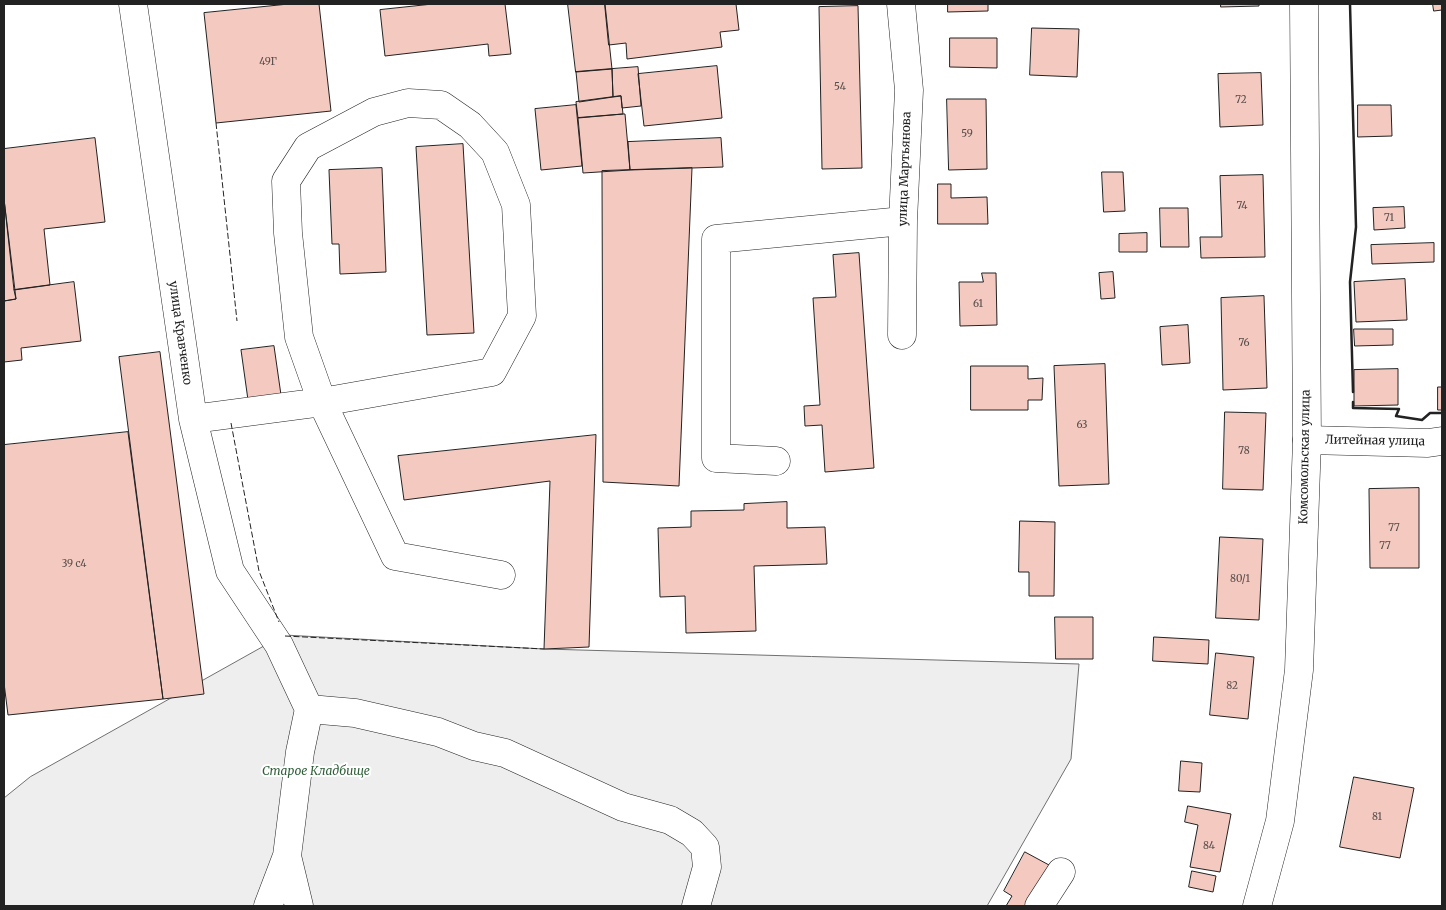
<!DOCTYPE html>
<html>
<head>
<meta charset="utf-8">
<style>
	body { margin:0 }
	#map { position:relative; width:1446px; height:910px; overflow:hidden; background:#fff; font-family:Merriweather,serif }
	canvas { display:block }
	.frame { position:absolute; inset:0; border:5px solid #222; pointer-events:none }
</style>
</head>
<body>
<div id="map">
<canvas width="1446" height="910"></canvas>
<div class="frame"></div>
</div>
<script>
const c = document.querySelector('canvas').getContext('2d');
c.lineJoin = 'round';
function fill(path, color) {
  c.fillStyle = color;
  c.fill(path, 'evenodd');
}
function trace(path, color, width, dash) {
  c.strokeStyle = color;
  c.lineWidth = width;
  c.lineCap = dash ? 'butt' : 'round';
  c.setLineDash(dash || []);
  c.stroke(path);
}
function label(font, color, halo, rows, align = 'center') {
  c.font = font + ' Merriweather,serif';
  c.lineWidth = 4;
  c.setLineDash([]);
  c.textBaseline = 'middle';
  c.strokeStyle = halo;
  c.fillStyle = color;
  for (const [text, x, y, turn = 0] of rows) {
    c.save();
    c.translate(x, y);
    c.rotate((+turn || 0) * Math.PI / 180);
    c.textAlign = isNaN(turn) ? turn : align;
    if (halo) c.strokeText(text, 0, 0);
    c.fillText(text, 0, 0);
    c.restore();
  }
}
const green = new Path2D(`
	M284 635 544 649 1079 664 1071 759 987 906H4V798L30 777Z`);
const building = new Path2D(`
	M289 4H319L331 111 216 123 204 13Z
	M433 4H505L511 54 489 56 488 44 385 56 380 10Z
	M568 4H605L612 69 576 72Z
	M605 4H736L739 30 720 32 722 47 627 59 626 43 609 45Z
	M948 4H988V11L948 12Z
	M1221 4H1259V6L1221 7Z
	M1433 4H1442V10L1434 11Z
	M858 6 862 168 822 169 819 7Z
	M1032 28 1079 29 1077 77 1030 75Z
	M950 38H997V68L950 67Z
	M717 66 722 118 644 126 638 74Z
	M638 67 641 106 622 108 621 96 613 97 612 69Z
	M612 69 613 97 579 102 576 72Z
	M1261 73 1263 125 1220 127 1218 74Z
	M621 96 623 114 578 118 576 102Z
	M947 99H986L987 169 949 170Z
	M576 105 582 166 541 170 535 109Z
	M1358 105H1391L1392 136 1358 137Z
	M623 114H625L630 170 583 173 578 118Z
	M95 138 105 222 44 229 50 285 14 290 4 199V149Z
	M721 138 723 167 630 170 628 142Z
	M463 144 474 333 427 335 416 147Z
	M382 168 386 272 340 274 339 244H332L329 170Z
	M692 168 679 486 603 482 602 171Z
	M1102 172H1123L1125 211 1104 212Z
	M1263 175 1265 257 1201 258 1200 237H1222L1220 176Z
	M938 184H951V198L987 197 988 224H938Z
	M4 199 16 299 4 301Z
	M1404 207 1405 228 1374 230 1373 208Z
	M1160 208H1188L1189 247H1161Z
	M1147 233V252H1119V234Z
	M1434 243V262L1372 264 1371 245Z
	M859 253 874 468 825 472 822 425 805 426 804 406 820 405 813 298 836 297 833 255Z
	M1113 272 1115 298 1101 299 1099 273Z
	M982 273H996L997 325 960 326 959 282H983Z
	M1405 279 1407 320 1356 322 1354 282Z
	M74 282 81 341 21 348 22 360 4 362V301L16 299 14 290Z
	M1264 296 1267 388 1223 390 1221 298Z
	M1188 325 1190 363 1162 365 1160 327Z
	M1354 329H1393V345L1355 346Z
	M274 346 281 395 248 400 241 350Z
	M160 352 204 694 163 699 119 357Z
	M1105 364 1109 484 1059 486 1054 366Z
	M971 366H1028V379L1043 378 1042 400H1028V410H971Z
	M1398 369V405L1354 406V370Z
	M1438 387H1442V410H1438Z
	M1225 412 1266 413 1263 490 1223 489Z
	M128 432 163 699 8 715 4 683V445Z
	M596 435 589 647 544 649 550 481 404 500 398 456Z
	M1419 488V568H1370L1369 489Z
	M787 502V528L825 527 827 564 754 566 756 631 686 633 685 596 660 597 658 528 691 527V511L744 510V504Z
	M1020 521 1055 522 1054 596H1029V572H1019Z
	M1220 537 1263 539 1259 620 1216 618Z
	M1055 617H1093V659H1056Z
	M1154 637 1209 640 1208 664 1153 661Z
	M1216 653 1254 657 1248 719 1210 715Z
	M1181 761 1202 763 1200 792 1179 791Z
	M1354 777 1414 788 1400 858 1340 847Z
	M1188 806 1231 814 1220 872 1190 867 1198 825 1185 822Z
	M1025 852 1049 865 1026 906H1006L1012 896 1004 891Z
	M1192 871 1216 876 1213 892 1189 887Z`);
const minor = new Path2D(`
	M133 4 193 419 230 571 279 645 309 709 300 752 287 856 299 906
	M901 4 909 90 903 221 902 335
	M193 419 322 402 492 372 522 316 516 205 495 152 470 125 441 105 408 103 374 112 308 147 286 181 288 233 299 337 322 402 395 556 501 575
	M1307 440 1428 443 1442 441
	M776 461 716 458V239L903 221
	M309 709 355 713 438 732 474 746 505 753 623 807 670 820 692 833 705 847 707 867 696 906
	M268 906 287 856
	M1039 906 1061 872`);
const major = new Path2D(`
	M1257 906 1280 821 1299 670 1307 440 1304 4`);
const fence = new Path2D(`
	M216 123 237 321
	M231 423 259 571 279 622
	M285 636 544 649`);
const wall = new Path2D(`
	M1350 4 1356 227 1350 282 1353 392
	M1353 402V408L1399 409 1396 416 1422 420 1430 413H1442`);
const numberNames = [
	["49Г",268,62],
	["54",840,87],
	["72",1241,100],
	["59",967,134],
	["74",1242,206],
	["71",1389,218],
	["61",978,304],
	["76",1244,343],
	["63",1082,425],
	["78",1244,451],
	["77",1394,528],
	["77",1385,546],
	["39 с4",74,564],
	["80/1",1240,579],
	["82",1232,686],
	["81",1377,817],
	["84",1209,846]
];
const streetNames = [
	["улица Мартьянова",905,169,-88],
	["улица Кравченко",180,333,82],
	["Литейная улица",1375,441,1],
	["Комсомольская улица",1305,457,-89]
];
const parkNames = [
	["Старое Кладбище",316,772]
];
fill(green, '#eee');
trace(green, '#6f6f6f', 1);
fill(building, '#f3c9c0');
trace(building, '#222', 1);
trace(minor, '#222', 29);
trace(major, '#222', 29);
trace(minor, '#fff', 28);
trace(major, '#fff', 28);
trace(fence, '#222', 1, [6, 2.5]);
trace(wall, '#222', 2.5);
label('10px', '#564c4a', null, numberNames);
label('12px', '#222', '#fff', streetNames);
label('italic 12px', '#2f5e38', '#fff', parkNames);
</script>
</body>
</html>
